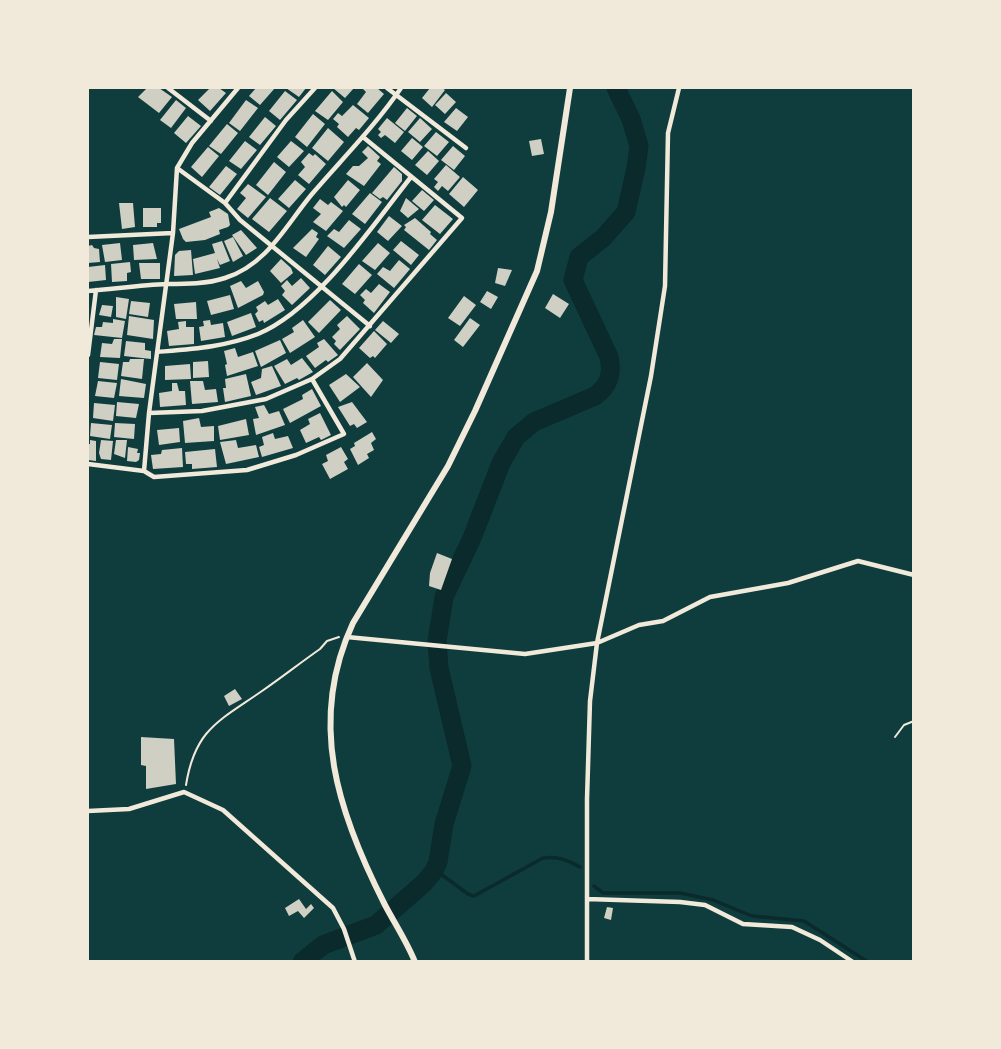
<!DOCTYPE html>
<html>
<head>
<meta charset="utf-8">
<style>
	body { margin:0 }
	#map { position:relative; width:1001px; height:1049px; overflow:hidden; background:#0f3d3e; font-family:"Source Sans 3",sans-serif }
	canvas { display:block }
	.frame { position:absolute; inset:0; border:89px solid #f1e9da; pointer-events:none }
</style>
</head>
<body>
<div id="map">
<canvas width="1001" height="1049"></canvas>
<div class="frame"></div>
</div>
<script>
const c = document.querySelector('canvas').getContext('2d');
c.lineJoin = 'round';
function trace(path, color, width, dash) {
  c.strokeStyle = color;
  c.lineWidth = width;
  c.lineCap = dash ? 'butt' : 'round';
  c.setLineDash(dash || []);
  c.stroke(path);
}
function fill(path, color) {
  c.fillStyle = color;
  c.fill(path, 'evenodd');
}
const stream = new Path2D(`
	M434 869 468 894 474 896 543 858C558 856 567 860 580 867
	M594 886 603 893H680L713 900 752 916 804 921 868 962`);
const river = new Path2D(`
	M302 962 323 945 376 925 424 883 434 871 438 862 444 824 462 766 439 668 437 641 444 597 472 538 501 463 516 437 534 422 595 396C609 386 613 374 609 357L573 280 579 257 603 238 626 212 636 168 639 146 631 119 616 88`);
const building = new Path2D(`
	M147 88H159L172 97 159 113 138 97Z
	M210 88H219L226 93 210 111 198 100Z
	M256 88H275L260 105 249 96Z
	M286 88H306L299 97Z
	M333 88H354L345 98Z
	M362 88H377L384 94 368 113 357 104 366 92Z
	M430 88H442L445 90 432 107 422 98Z
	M285 91 297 100 280 120 269 111Z
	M332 91 343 102 328 120 315 111Z
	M446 93 456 102 445 114 435 105Z
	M176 100 186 108 171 128 160 120Z
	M246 100 258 108 240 131 229 123Z
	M353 105 369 118 359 130 356 128 348 137 337 127 339 124 333 119 338 113 342 116Z
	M407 108 417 116 405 131 395 123Z
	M456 108 468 117 457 131 444 122Z
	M313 114 325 124 307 147 295 137Z
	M188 116 201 126 186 143 174 133Z
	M265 117 276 126 260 145 249 137Z
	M387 118 404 132 395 143 385 135 381 138 378 135 381 132 378 129Z
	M420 118 432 129 420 142 408 132Z
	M227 124 238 133 221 154 209 146Z
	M328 128 344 142 328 161 312 148Z
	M436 132 449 142 437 156 424 146Z
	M412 138 423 147 412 160 401 151Z
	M541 139 544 154 532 156 529 141Z
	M245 141 257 150 241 169 229 161Z
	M291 141 304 151 289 167 277 157Z
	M368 146 380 157 377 161 381 164 364 186 346 174 353 166H359L368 158 362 152Z
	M453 146 465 156 454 170 441 160Z
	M208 147 219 156 202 177 191 167Z
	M428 151 439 161 427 175 415 165Z
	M309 153 313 156 315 154 326 164 309 184 298 175 305 167 301 162Z
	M274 162 286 172 268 195 256 185Z
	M446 165 460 177 448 191 442 186 438 191 434 187 438 182 434 179Z
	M226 166 237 174 220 195 209 187Z
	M394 167 402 174V181L387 200 383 197 380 199 372 193Z
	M463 177 478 190 464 207 449 194Z
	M295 180 306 189 289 208 278 199Z
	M348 180 360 190 346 207 344 205 342 207 334 197Z
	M248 184 266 197 248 218 237 209 246 198 240 193Z
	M422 190 434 200 424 211 412 201Z
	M370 193 382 202 365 224 352 214Z
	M270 198 287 211 269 232 252 219Z
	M406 198 419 209 408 218 400 211Z
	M320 199 328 205 331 202 343 211 326 231 313 222 321 214 313 208Z
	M119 203H133L135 227 122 229Z
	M435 205 453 219 440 234 422 220Z
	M143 208H161V223H157V227H143Z
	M219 208 228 214 230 225 228 227 219 230 220 234 205 240 186 242 183 239 179 229 211 217 209 212Z
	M389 216 402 226 388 241 377 232Z
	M415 218 431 232 430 234 437 240 429 250 404 230 406 227 404 225Z
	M349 220 361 229 344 248 327 236 334 229 339 232Z
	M312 229 318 233 316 237 319 239 306 257 293 248Z
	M241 230 257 248 246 255 232 235Z
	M233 237 243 256 233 262 224 241Z
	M222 241 230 261 220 265 217 259 220 268 195 274 193 259 215 253 212 244Z
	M401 241 419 255 411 265 393 250Z
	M120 243 122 260 105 262 102 245Z
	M153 243 157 259 134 260 133 245Z
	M378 243 390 253 375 270 362 261Z
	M92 245 94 248 99 249 100 262 88 263V246Z
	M328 246 341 257 325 275 313 265Z
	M191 250 193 275 174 276 175 255 179 251Z
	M281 259 291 268 293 273 281 283 270 271Z
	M399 260 410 269 394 288 377 274 383 267 390 271Z
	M130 262 131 272 127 273V281L112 282 111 264Z
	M139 263H160V279H141Z
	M359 264 372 275 355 294 342 284Z
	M105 265 106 280 88 282V267Z
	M498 268 512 270 505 286 495 283Z
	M301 278 310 288 292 305 282 295 285 291 281 286 287 280 292 286Z
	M241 281 246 288 258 281 264 292 263 295 238 308 230 286Z
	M379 284 390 292 374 313 363 303 365 300 360 295 366 289 371 293Z
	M487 291 498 297 491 309 480 302Z
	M553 294 569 304 560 318 545 308Z
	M230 295 234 309 211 315 207 301Z
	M464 296 476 305 460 326 448 318Z
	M116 297 129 299 126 319 116 317Z
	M278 299 285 310 264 323 263 320 259 322 255 314 258 311 256 307 265 301 268 305Z
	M330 300 341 310 319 333 308 322Z
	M131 301 150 303 148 317 129 314Z
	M196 302 197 319H176L174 304Z
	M102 305 113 306 111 317 99 315Z
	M251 313 256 327 232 336 227 322Z
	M129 316 154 320 153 339 127 335Z
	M347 316 360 329 340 350 334 344 336 341 332 337 340 329 337 325Z
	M470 318 480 325 463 347 454 340Z
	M113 319 125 321 122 338 94 335 96 327H102L103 322 113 323Z
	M210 320 211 325 223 323 225 337 201 341 199 327 204 326 203 321Z
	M303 320 315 337 290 353 282 339 294 332 292 328Z
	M186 321V327H194V344L169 346 167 331 179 329 178 322Z
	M383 321 399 334 391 343 375 330Z
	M374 331 387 344 375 358 373 356 370 358 359 348Z
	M114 339H122L120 358 100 357 102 343 112 344Z
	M324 339 338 355 328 362 326 360 315 368 306 356 319 347 317 343Z
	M280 340 286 353 261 367 255 351Z
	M126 341 145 343V350L151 351V359L124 356Z
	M235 348 238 357 253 352 258 366 227 376 225 365 227 364 224 351Z
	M302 358 313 372 299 380 297 378 285 384 274 366 287 359 291 365Z
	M130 359H144L142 379 121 376 123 362H129Z
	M208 361 209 377 193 378V362Z
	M100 362 119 364 117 380 98 378Z
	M367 363 383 380 371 397 353 377Z
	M190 364 191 379 165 380V366Z
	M272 366 281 386 256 395 251 382 261 378 262 369Z
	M246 374 251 396 225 402 223 388H226L225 379Z
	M346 374 360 387 340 402 329 385Z
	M121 379 146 384 144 398 119 396Z
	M98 381 117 383 114 398 95 396Z
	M190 381H203L205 390 216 389 218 402 192 404Z
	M172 383H177L179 391H185L186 405 160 407 159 393 172 391Z
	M312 389 321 406 290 423 283 409 303 399 302 395Z
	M117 402 139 404 136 418 116 416Z
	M352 402 367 422 357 428 354 424 350 426 338 407Z
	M94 403 115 405 113 421 93 418Z
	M264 405 269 414 279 411 285 425 256 435 253 419 259 418 255 407Z
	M320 413 331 435 321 440 319 437 306 443 300 430 310 424 308 419Z
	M199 418 201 427 214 426V441L185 443 183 421Z
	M246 419 249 435 220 440 218 426Z
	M91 423 112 425 110 439 90 436Z
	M115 423 135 424 134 439 114 437Z
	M179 428 180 442 159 445 157 430Z
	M372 432 376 439 371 443 374 450 367 454 369 458 358 465 350 449 355 446 354 443Z
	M273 433 275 439 288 436 293 448 262 457 259 447 264 445 262 437Z
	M90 440 96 441V461L88 460V444H90Z
	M101 440 113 441 111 460 101 459 99 453Z
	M116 440H127L125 458 114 454Z
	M236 440 238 448 256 445 259 457 226 464 220 442Z
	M128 447 138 449 137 453H140L139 460 136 462 127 461Z
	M341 447 348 459 344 462 348 469 330 479 322 464 328 461 326 455Z
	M182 448 183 467 153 469 151 455 161 454 162 450Z
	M215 449 217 467 192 469V464H186L185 452Z
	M437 553 452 559 441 590 429 586 430 573Z
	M235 689 242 699 229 706 224 696Z
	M141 737 174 739 176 784 146 789V766L141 765Z
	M299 899 306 909 311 904 314 908 304 918 298 911 289 916 285 908Z
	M607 907 613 908 611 920 604 918Z`);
const path = new Path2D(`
	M895 737 904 725 914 721
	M186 785C195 729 219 721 262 691 281 678 300 663 320 649L327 641 339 637`);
const minor = new Path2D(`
	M168 88 211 121
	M387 88 466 148
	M177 168 225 203 240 220 370 326
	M225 203 286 120 315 88
	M88 237 173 233
	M88 291C114 289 141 285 167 284 186 284 207 284 225 278 267 265 286 225 312 194 342 159 375 126 401 88
	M157 352C192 349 225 347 258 334 316 310 372 226 411 177
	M88 355 96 290
	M149 413 202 411 266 399 312 379 340 359 462 218 363 137
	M88 464 144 471 154 477 247 470 296 455 344 434 312 379
	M144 471 149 413 173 233 177 168 192 143 238 88
	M347 637 525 654 597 643 639 625 663 621 710 597 788 583 858 561 914 575
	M88 811 129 809 184 792 223 810 333 908 344 929 355 962
	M587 899 680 902 705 905 743 924 792 927 820 940 853 962
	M587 962V799L590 701 597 643 651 376 665 286 668 133 679 88`);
const secondary = new Path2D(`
	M415 962C407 942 395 924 385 905 338 813 307 722 353 623L448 466 475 411 537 271 551 212 570 88`);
trace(stream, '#0a2a2b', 3.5);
trace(river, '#0a2a2b', 19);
fill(building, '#cfcfc3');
trace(path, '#f1e9da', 2);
trace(minor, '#f1e9da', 4.5);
trace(secondary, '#f1e9da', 6);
</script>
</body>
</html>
